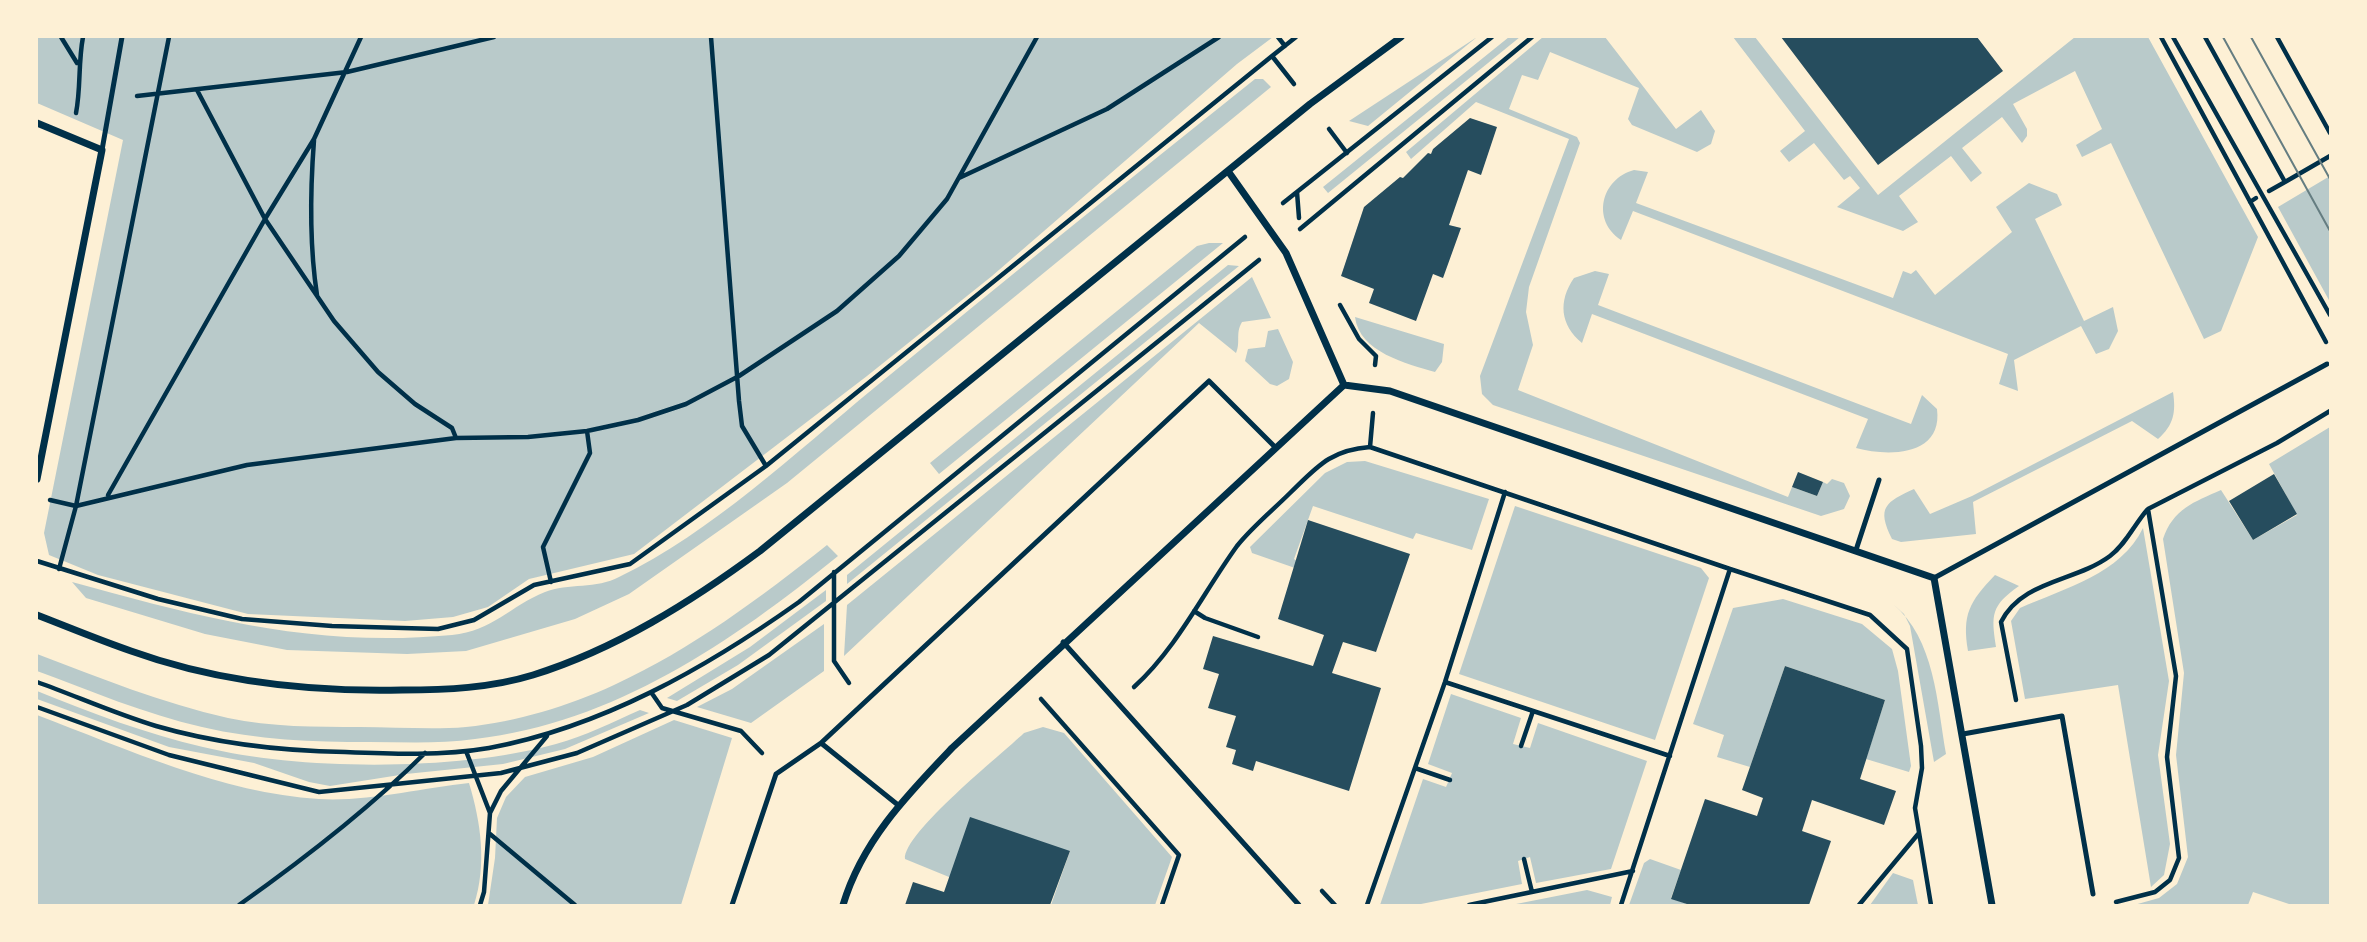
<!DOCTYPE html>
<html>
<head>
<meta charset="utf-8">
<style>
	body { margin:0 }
	#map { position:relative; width:2367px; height:942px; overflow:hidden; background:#fdf0d5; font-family:"PT Sans Narrow",sans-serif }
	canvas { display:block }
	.frame { position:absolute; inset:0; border:38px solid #fdf0d5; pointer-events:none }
</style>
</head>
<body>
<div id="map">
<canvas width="2367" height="942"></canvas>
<div class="frame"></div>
</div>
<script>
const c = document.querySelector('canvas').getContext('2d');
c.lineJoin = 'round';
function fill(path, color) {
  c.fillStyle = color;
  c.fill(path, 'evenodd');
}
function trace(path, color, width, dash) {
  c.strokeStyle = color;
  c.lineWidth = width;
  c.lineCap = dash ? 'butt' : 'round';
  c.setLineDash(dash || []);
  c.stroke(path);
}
const green = new Path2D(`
	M37 37H1273L1237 64 992 276 867 376 634 554 529 579 488 607 453 617 405 621 248 614 98 575 49 555 44 533 123 140 37 103Z
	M1477 37 1368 126 1349 121Z
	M1509 37H1520L1328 193 1323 187Z
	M1543 37H1605L1676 129 1701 110 1715 131 1711 144 1697 152 1632 125 1628 119 1639 88 1550 52 1538 80 1522 75 1509 109 1577 137 1580 143 1529 287 1526 312 1533 345 1518 390 1788 497 1792 487 1817 496 1823 482 1827 484 1832 479 1844 483 1850 496 1844 509 1821 516 1493 405 1482 394 1480 376 1569 139 1476 102 1411 159 1406 152Z
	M1733 37H1755L1878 195 2075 37H2148L2258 237 2221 331 2204 339 2111 143 2082 157 2076 145 2102 129 2075 71 2013 104 2027 129V136L2022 143 2002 117 1962 148 1982 173 1971 182 1951 156 1899 196 1918 222 1903 231 1837 207 1860 188 1850 176 1844 180 1814 143 1789 162 1780 151 1805 131Z
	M1255 79H1263L1271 87 787 483 629 594 575 619 466 651 407 654 287 650 205 634 86 598 72 582C202 618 315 648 452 635 493 631 510 606 545 592 568 583 597 589 619 577 712 532 795 453 874 388 1000 284 1127 181 1255 79Z
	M1634 170 1648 172 1636 203 1893 298 1903 271 1911 274 1916 270 1935 295 2012 232 1996 207 2029 183 2057 194 2062 205 2035 219 2084 321 2113 307 2118 331 2109 349 2096 354 2081 326 2014 360 2018 391 1999 384 2008 354 1633 211 1621 240C1591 220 1601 179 1634 170Z
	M2330 176V302L2278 207Z
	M1209 243H1223L939 474 930 463 1197 246Z
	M1228 265 1239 266 847 584V575Z
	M1595 271 1609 274 1598 305 1911 424 1922 395 1937 409C1943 456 1889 457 1856 448L1868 419 1592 314 1582 343C1560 325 1558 301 1574 278Z
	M1252 277 1271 318 1242 322C1235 334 1241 342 1236 353L1199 323 844 656 847 605Z
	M1355 317 1444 344 1442 362 1435 372C1407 364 1359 352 1355 317Z
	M1278 329 1293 362 1289 379 1277 386 1270 384 1245 361 1248 349 1265 347 1268 331Z
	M2173 392C2176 412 2174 425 2158 439L2132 421 1973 502 1976 534 1901 542 1892 539C1876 507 1886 502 1914 489L1930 514 1972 496Z
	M2330 427V905H2292L2253 892 2248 905H2134L2159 898 2177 884 2188 857 2176 755 2184 673 2163 539C2173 509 2194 502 2221 490L2253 540 2297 515 2269 464Z
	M1365 461 1489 499 1472 550 1416 533 1413 539 1313 506 1294 559 1297 561 1295 568 1252 553 1250 547 1325 473 1347 462Z
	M1515 506 1701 568 1709 578 1655 740 1459 674Z
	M2143 528 2169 681 2158 755 2170 844 2164 875 2151 887 2118 685 2025 699 2011 621 2020 608C2065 588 2121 574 2143 528Z
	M827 545 838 556C732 642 614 723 475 739 440 744 404 742 369 742 312 742 258 740 202 727 145 714 91 691 37 671V654C100 678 162 703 228 718 271 727 316 727 360 727 395 727 432 730 466 727 517 722 568 706 614 685 692 649 760 598 827 545Z
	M1995 575 2019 586C1991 606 1991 614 1996 647L1968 651C1962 615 1969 602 1995 575Z
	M826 590V601L738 665 677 701 667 698 750 647Z
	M1783 599 1862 624 1892 649 1898 671 1911 766 1909 772 1866 759 1885 700 1785 666 1750 767 1717 757 1724 735 1693 724 1733 608Z
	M1893 604C1935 639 1937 703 1946 754L1934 762 1910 626 1904 614Z
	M824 624V671L751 723 697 707 732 689Z
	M37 691C92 713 146 734 203 747 301 771 459 771 556 744 585 736 613 722 640 710L649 713 565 749 503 764 406 774 330 786 309 782 254 763 169 747 37 699Z
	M1451 694 1521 718 1513 744 1530 748 1538 723 1647 761 1611 869 1536 883 1530 857 1518 861 1522 884 1416 905H1380L1423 779 1446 787 1452 773 1428 764Z
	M37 715C127 749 222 793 319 799 366 802 422 788 469 783 481 823 487 864 474 905H37Z
	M674 720 732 738 681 905H488L495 858 497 818 506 797 525 777 593 757Z
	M1043 727 1064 733 1172 857 1155 905H1051L1070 851 949 877 905 859C903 833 1002 754 1024 733Z
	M1650 859 1681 870 1671 898 1690 905H1629L1644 863Z
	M1893 873 1913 880 1918 905H1870Z
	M1587 890 1612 897 1610 905H1511Z`);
const building = new Path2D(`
	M1781 37H1977L2003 71 1878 165Z
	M1470 118 1497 127 1481 175 1468 170 1449 225 1461 228 1443 278 1433 274 1416 321 1369 303 1374 289 1341 276 1364 207 1400 177 1403 178 1428 153 1431 154 1433 149Z
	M1798 472 1823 482 1817 496 1792 487Z
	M2274 474 2297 514 2253 540 2229 501Z
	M1308 520 1410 554 1376 652 1343 642 1332 673 1381 688 1349 791 1256 761 1253 771 1232 764 1236 750 1226 747 1236 716 1208 708 1219 674 1203 669 1213 636 1313 666 1324 635 1278 619Z
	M1785 666 1885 700 1860 779 1896 791 1884 825 1812 800 1802 831 1831 841 1809 905H1690L1671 899 1705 799 1757 816 1763 798 1742 790Z
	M970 817 1070 851 1050 905H905L913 882 944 892Z`);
const path = new Path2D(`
	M61 37 77 63
	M711 37 739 401 742 426 766 466
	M1278 37 1285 46
	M2161 37 2326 342
	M2173 37 2330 315
	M2205 37 2285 182 2269 191
	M2277 37 2330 133
	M1294 84 1272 56 1296 37
	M197 90 265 219 334 321 378 372 415 404 452 428 456 438
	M137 96 347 72 494 37
	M76 113C81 88 78 63 83 37
	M1329 129 1347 153
	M314 140C310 193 309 243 317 295
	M959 178 1107 109 1219 37
	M2285 182 2330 156
	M1297 192 1299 218
	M2250 202 2256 198
	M1283 203 1492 37
	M1300 229 1532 37
	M1340 305 1359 339 1376 356 1375 365
	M1370 447 1373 413
	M108 495 265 219 314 139 361 37
	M50 500 76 506 247 465 456 438 528 437 587 431 638 420 686 404 739 376 837 311 899 256 947 199 1037 37
	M37 561 158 599 242 619 332 626 438 629 474 620 534 585 630 564 766 466 1272 56
	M59 569 76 506 169 37
	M1730 569 1870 615 1907 649 1921 746 1922 768 1915 808 1931 905
	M834 572V661L849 683
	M551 582 543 547 590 453 587 431
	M1194 611 1205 618 1258 637
	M37 682C76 696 116 714 156 726 218 744 282 751 345 752 393 754 442 756 489 748 602 727 706 668 799 602L1245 237
	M1445 682 1670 756
	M1134 687C1177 648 1203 593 1237 546 1252 527 1273 510 1290 493 1317 467 1330 450 1370 447L1730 569 1621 905
	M651 692 662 708 741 731 762 753
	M1041 699 1179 855 1162 905
	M2016 700 2001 622C2022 580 2075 582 2110 556 2126 544 2134 525 2147 510
	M37 707 169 755 319 792 501 773 577 753 687 705 769 655 1259 260
	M1521 746 1533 711
	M466 751 490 813 484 892 480 905
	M1415 768 1450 780
	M490 813 501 791 547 736
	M490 834 575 905
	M1524 859 1532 892
	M1322 891 1335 905
	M2116 902 2155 892 2170 880 2179 858 2167 757 2176 676 2148 509 2277 443 2330 411
	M239 905C304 859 368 810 425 753
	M1367 905 1445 682 1505 492
	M1469 905 1633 871
	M1859 905 1919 833`);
const service = new Path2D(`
	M102 150 122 37
	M1856 550 1879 480
	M1934 578 2327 364
	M1063 642 1299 905
	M1963 734 2062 716 2093 894
	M898 805 821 743 1209 381 1276 448
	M732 905 776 774 821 743`);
const minor = new Path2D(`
	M37 123 102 150 37 479
	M1228 171 1286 253 1344 385
	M37 615C68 627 99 640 131 651 217 682 311 692 402 690 446 690 491 688 533 675 616 649 691 602 760 551L1310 104 1401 37
	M843 905C862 841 907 795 952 748L1344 385 1390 391 1934 578 1992 905`);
const tram = new Path2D(`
	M2223 37 2330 231
	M2251 37 2330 179`);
fill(green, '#b9caca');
fill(building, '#264d5e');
trace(path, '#003049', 4.5);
trace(service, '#003049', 5);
trace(minor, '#003049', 7);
trace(tram, '#657d81', 2);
</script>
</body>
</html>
